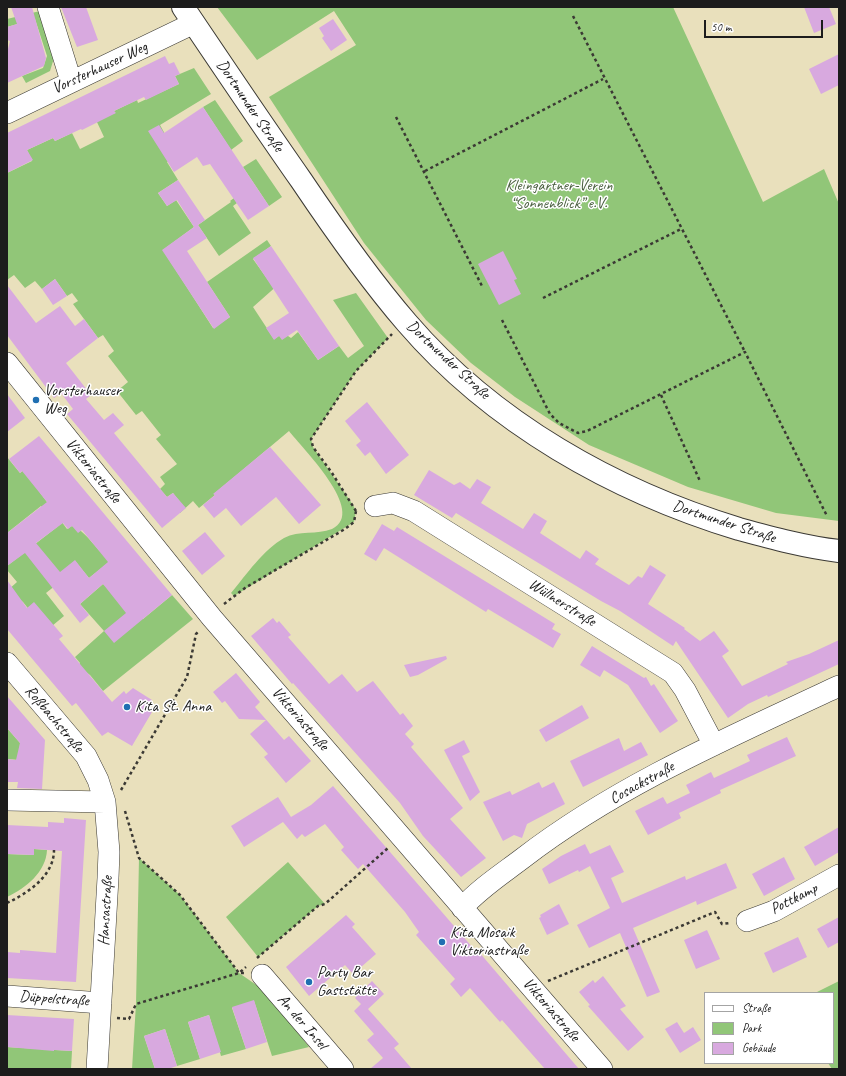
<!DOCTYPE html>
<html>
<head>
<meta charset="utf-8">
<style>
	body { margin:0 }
	#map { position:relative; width:846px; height:1076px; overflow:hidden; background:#e9e0bc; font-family:Caveat,sans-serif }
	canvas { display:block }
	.frame { position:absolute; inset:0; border:8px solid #1c1c1c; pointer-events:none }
	.legend { position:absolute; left:704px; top:992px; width:130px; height:72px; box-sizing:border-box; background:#fff; border:1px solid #a4a4a4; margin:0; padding:5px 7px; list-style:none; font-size:12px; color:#1c1c1c }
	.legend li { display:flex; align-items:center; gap:8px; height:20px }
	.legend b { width:20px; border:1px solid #a4a4a4 }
	.scale { position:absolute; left:704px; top:20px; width:119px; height:18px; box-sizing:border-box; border:2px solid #1c1c1c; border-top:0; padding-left:5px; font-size:12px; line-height:14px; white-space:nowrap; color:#1c1c1c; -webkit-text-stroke:3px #fff; paint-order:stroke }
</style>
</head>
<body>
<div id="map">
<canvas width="846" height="1076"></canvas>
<div class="frame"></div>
<ul class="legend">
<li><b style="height:5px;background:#fff"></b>Straße</li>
<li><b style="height:11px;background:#91c678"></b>Park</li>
<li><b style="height:11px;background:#d8a9df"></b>Gebäude</li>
</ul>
<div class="scale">50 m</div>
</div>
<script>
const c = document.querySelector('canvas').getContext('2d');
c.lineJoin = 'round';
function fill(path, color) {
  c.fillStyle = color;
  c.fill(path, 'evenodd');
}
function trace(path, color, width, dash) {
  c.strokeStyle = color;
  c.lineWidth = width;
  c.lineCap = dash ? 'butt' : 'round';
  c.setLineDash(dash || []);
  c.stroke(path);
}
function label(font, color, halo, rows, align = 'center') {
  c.font = font + ' Caveat,sans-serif';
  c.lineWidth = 3;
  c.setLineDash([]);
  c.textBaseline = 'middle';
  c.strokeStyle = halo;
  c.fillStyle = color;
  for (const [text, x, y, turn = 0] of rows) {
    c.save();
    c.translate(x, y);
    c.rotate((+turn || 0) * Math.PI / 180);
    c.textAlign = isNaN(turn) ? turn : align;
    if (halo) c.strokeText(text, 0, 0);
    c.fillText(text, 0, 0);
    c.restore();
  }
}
const green = new Path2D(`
	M217 7H673L763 202 824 169 839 204V521L776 513 688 487 589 445 515 397 471 363 426 320 364 243 269 97 356 45 334 11 257 60Z
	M40 11 54 58 50 71 26 83 22 76 43 68 47 56 35 19 7 27V19Z
	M194 68 211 94 160 125 177 156 167 162 178 180 158 193 167 206 176 200 194 227 163 250 213 328 230 317 207 282 267 240 271 246 253 259 268 280 279 284 253 307 274 339 279 336H288L291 338 298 332 318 360 339 346 348 358 364 346 333 300 356 293 388 338 356 371 311 439 313 447 353 505 356 511 354 522 234 596 231 593C247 574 263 550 284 538 299 530 317 535 332 529 368 512 301 447 289 431L214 494 215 495 199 508 193 501 180 513V502L173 493 167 497 160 489 165 484 160 477 177 464 156 439 161 435 142 411 136 415 117 391 128 382 108 356 114 351 103 335 98 338 73 304 78 301 72 293 67 296 55 279 42 289 35 281 25 288 14 275 7 280V173L32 161 27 150 53 138 55 141 72 133 80 149 104 137 96 120 115 113 114 111 137 100 138 103 179 84 175 76Z
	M215 100 243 141 231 150 203 107Z
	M256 159 282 197 269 206 243 167Z
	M234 198 237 203 233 206 251 233 219 256 198 225 231 202 230 201Z
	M7 457 20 473 26 468 41 494 67 529 72 526C90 533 95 552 112 560L89 578 75 561 56 585 46 593 64 616 46 631 23 602 8 590 17 582 7 570V566L57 527 41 506 7 533Z
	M103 584 134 607 143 619 172 595 193 619 103 691 90 675 78 666 80 663 75 657 104 631 80 604Z
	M7 728 20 743 19 760 7 759Z
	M34 849 47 850C46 872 26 888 7 897V854L33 855Z
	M139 858 180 895 239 973 268 993 309 1047 272 1056 254 1001 232 1008 246 1049 221 1056 209 1015 188 1022 200 1059 177 1066 165 1029 144 1036 155 1069H132L136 1004Z
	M288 862 325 904 318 906 258 957 226 917Z
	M839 981V1069H832L828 1063H833V993H815Z
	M7 1047 72 1051 71 1069H7Z`);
const building = new Path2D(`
	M11 7H32L46 58 44 66 7 83V53L10 41 7 40V27L17 24Z
	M61 7H86L98 40 77 47Z
	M804 7H829L836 24 814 33Z
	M333 19 347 40 331 51 322 38 324 36 319 28Z
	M839 54V85L821 94 809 69Z
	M165 56 169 64 174 62 180 74 175 76 179 84 146 100 144 97 114 111 116 113 82 130 81 129 55 141 53 138 27 150 33 160 7 173V133Z
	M203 107 269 206 248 220 210 164 203 166 197 157 174 172 148 131 159 125 164 133Z
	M178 180 205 220 198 225 207 238 187 251 230 317 214 329 162 250 194 227 177 200 167 206 158 193Z
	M271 246 339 346 318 360 297 330 282 340 279 336 274 340 266 328 289 313 253 258Z
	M503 251 517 279 514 280 521 294 499 305 478 264Z
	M55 279 67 296 53 305 42 289Z
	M7 285 36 323 60 306 75 326 84 319 98 338 66 363 91 395 86 399 104 420 113 413 124 425 114 433 167 497 173 493 186 508 162 528 67 414 73 409 61 393 54 398 7 335Z
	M7 394 25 418 7 432Z
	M367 402 409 455 386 474 370 452 365 456 356 445 361 441 345 421Z
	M39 436 172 595 114 643 104 631 126 613 103 584 80 604 89 615 80 623 25 553 7 566V533L47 502 22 471 20 473 9 459ZM63 523 68 529 72 526 78 533 82 530 108 562 89 578 75 560 60 572 36 543Z
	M270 447 321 505 299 524 276 497 241 526 226 508 214 518 203 505 215 495 213 494Z
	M429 470 454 485 460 482 470 489 477 479 491 487 481 503 523 529 534 513 547 521 540 533 580 559 586 550 599 559 595 564 629 585 638 576 642 578 650 565 666 575 648 604 685 628 684 629 700 641 714 631 729 651 722 656 742 686 788 664 786 662 809 654 839 640V664L768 697 767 695 748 704 728 718 676 641 673 646 620 611 601 601 456 513 452 518 414 495Z
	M382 524 394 531 397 527 555 624 552 629 561 634 553 648 488 609 486 612 384 548 376 561 364 554Z
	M205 532 225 556 202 575 182 551Z
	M7 580 27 608 34 602 63 636 59 639 112 702 124 691 126 694 133 688 152 700 147 709 152 712 132 746 108 732 102 736 76 703 72 706 7 629Z
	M273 618 277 623 279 621 291 635 288 637 329 684 342 674 357 692 373 681 400 715 403 713 413 726 405 734 414 744 411 747 463 808 450 819 486 858 461 877 423 836 400 803 293 683 292 684 251 636Z
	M592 646 644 678 646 677 651 686 654 684 678 721 660 733 628 685 604 670 600 677 580 665Z
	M446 656 447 659 418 675 410 677 404 665Z
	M236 673 260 702 255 707 284 740 289 736 311 761 286 783 264 757 268 754 250 734 266 720 239 719 225 701 222 703 213 692Z
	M7 696 45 740 42 789 17 788 18 782H7V759L16 760 20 743 7 728Z
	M582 705 589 718 546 742 539 730Z
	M787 737 796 756 720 790 721 793 679 813 681 818 648 835 635 811 663 797 667 804 690 793 686 785 711 772 714 778 750 761 747 755Z
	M619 738 624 751 641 742 648 755 583 787 570 761Z
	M464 740 470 752 462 756 480 792 470 801 444 750Z
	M539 782 542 788 554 782 565 804 527 824 522 838 514 835 503 841 483 802 510 791 512 795Z
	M333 786 473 948 479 952 579 1069H545L502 1020 500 1022 470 988 461 997 450 984 455 979 416 935 419 932 405 912 363 864 358 869 341 850 344 847 325 824 305 837 302 834 297 839 283 822 244 847 231 826 278 797 291 817 311 805Z
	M64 818 86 820 76 982 7 978V952L20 953V950L56 953 62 851 34 849V855L7 854V825L48 827V822L64 823Z
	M839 827V852L815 866 804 847Z
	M585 844 590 854 610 845 624 872 611 878 622 903 685 876 686 880 726 863 737 888 697 905 696 901 633 928 660 992 647 997 620 933 589 948 577 925 610 908 590 866 579 872 578 870 549 884 542 869 561 856Z
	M784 857 795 879 764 896 752 874Z
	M559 904 569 924 547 935 539 918 541 917 540 915Z
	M346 915 355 924 352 927 376 954 353 974 345 965 309 996 286 967Z
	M839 917V942L828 948 817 929Z
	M707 930 720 959 696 969 684 940Z
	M798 937 807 957 773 973 764 953Z
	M603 976 626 1006 620 1009 644 1037 628 1051 588 1006 590 1005 579 992 593 980 595 983Z
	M372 981 384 994 368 1009 399 1044 394 1048 412 1069H370L383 1058 367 1040 374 1034 354 1011 361 1004 355 998Z
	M254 1000 267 1042 246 1049 232 1007Z
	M7 1015 74 1019 72 1051 54 1050V1051L7 1047Z
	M209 1015 221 1052 200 1059 188 1022Z
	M677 1022 684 1033 693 1027 701 1040 680 1053 665 1029Z
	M165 1029 177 1066 168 1069H155L144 1036Z`);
const path = new Path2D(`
	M573 16 745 352
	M396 117 483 288
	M425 171 603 79
	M543 298 681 229
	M502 320 550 414 559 423 578 433 587 431 745 352 827 516
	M661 395 700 481
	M356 511 332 473 313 447 311 439 356 371 392 334
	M224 604 245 588 345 529 354 522 356 511
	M121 790 187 677 196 634 199 631
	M125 811 139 858 180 895 239 973H246
	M7 903C28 893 54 876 54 850
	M257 958 318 906 325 904 388 848
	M548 981 715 912 722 924 730 923
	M117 1018 129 1019 136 1004 239 973 246 967`);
const minor = new Path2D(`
	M48 7 71 81
	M7 113 194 23
	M7 363 212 618 602 1069
	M375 506 393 503 414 511 673 673 685 690 714 745
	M7 663 86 756 98 780 105 802 109 852 108 878 97 1069
	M7 800 105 802
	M462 908C480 888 502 874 523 858 618 785 730 737 839 686
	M747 921 774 911 839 875
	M262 975 343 1069
	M7 996 101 1003`);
const major = new Path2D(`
	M183 7C222 65 261 123 301 180 334 229 368 278 407 323 493 423 614 491 739 529 772 538 805 547 839 551`);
const markers = [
	[36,400,4,"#1f6fb2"],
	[127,707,4,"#1f6fb2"],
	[442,942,4,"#1f6fb2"],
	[309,982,4,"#1f6fb2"]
];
const streetNames = [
	["Vorsterhauser Weg",100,68,-25],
	["Dortmunder Straße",250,106,56],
	["Dortmunder Straße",448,360,43],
	["Viktoriastraße",93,471,51],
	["Dortmunder Straße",724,522,18],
	["Wüllnerstraße",562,603,32],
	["Roßbachstraße",54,719,50],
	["Viktoriastraße",300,719,49],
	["Cosackstraße",642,783,-29],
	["Pottkamp",794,899,-27],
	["Hansastraße",106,911,-87],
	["Düppelstraße",54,999,4],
	["Viktoriastraße",551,1010,49],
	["An der Insel",302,1022,49]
];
const parkNames = [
	["Kleingärtner-Verein",559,186],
	["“Sonnenblick” e.V.",559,204]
];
const poiNames = [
	["Vorsterhauser",44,391],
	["Weg",44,409],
	["Kita St. Anna",135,707],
	["Kita Mosaik",450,933],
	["Viktoriastraße",450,951],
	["Party Bar",317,973],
	["Gaststätte",317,991]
];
fill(green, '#91c678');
fill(building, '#d8a9df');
trace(minor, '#3b3934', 22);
trace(major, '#3b3934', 24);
trace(path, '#3b3934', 2.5, [3, 3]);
trace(minor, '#fff', 21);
trace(major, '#fff', 22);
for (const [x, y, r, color] of markers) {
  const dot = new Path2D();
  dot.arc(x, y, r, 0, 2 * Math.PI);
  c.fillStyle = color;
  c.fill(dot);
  trace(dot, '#fff', 1.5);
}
label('16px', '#1c1c1c', '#fff', streetNames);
label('16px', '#4b6041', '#fff', parkNames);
label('16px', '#1c1c1c', '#fff', poiNames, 'left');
</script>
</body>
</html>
